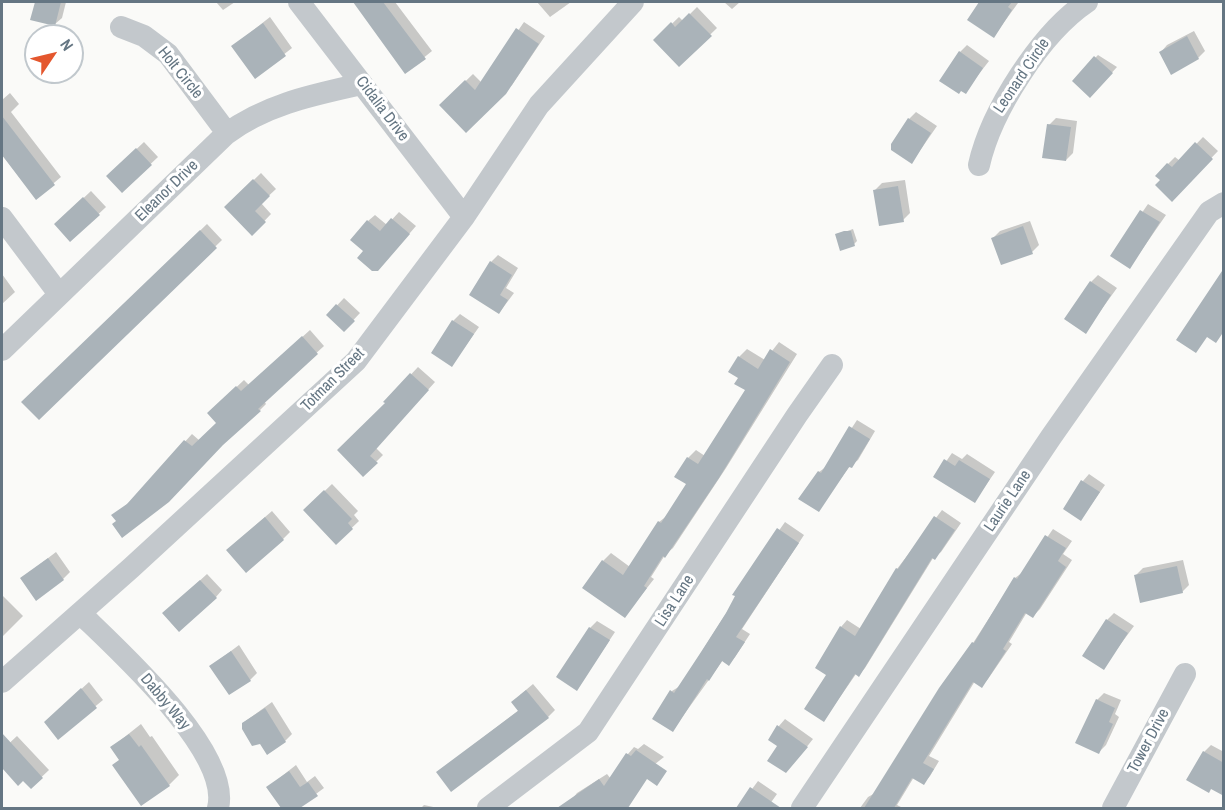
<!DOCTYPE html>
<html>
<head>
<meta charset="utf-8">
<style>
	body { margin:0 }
	#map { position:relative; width:1225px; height:810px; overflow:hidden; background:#fafaf8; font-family:"Archivo Narrow",sans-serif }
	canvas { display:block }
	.frame { position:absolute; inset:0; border:3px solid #657683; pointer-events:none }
	.north { position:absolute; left:24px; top:24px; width:60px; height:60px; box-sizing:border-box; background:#fff; border:2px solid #c1c8cd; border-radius:50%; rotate:55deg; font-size:16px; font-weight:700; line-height:24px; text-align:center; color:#657683 }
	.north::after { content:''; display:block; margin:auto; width:21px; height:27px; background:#e4572e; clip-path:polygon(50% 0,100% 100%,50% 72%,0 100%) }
</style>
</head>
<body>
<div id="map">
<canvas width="1225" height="810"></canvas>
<div class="frame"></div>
<div class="north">N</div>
</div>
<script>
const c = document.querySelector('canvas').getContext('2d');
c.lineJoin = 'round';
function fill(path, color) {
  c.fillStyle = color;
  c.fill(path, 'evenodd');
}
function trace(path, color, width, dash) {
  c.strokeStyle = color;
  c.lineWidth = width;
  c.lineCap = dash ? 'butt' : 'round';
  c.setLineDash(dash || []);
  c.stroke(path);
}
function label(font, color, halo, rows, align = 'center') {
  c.font = font + ' "Archivo Narrow",sans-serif';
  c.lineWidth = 6;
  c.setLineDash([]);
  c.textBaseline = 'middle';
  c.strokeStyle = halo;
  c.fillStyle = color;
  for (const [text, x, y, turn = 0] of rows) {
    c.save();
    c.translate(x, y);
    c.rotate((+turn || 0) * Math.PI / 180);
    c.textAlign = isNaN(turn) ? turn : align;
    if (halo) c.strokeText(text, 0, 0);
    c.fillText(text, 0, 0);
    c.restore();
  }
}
const shadow = new Path2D(`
	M36 2H66L62 18 55 24 32 19Z
	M216 2H235L223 10Z
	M354 2H395L432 51 406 72Z
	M537 2H571L550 17Z
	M724 2H740L732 9Z
	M981 2H1016L1018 3 994 36 969 20Z
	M697 7 717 28 679 65 655 40 679 17 683 21Z
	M270 17 292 48 255 77 233 46Z
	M524 22 545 36 512 85 466 131 441 105 473 74 482 83Z
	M1194 31 1205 51 1198 58 1161 52 1167 45Z
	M967 45 989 61 965 92 960 52Z
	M1098 55 1117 67 1097 89 1091 62Z
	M10 93 19 104 11 112 61 177 36 198 2 155V100Z
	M916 112 937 126 912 162 909 119Z
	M1056 118 1077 121 1073 153 1066 160 1049 125Z
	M1203 137 1218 151 1172 199 1157 175 1175 157 1180 161Z
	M144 142 158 157 122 191 108 176Z
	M261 173 276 189 261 203 271 214 252 234 226 207Z
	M905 180 910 213 903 220 875 190 882 183Z
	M91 191 106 207 71 240 56 224Z
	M1148 204 1166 215 1130 267 1112 256Z
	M399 212 416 226 385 262 368 221 375 215 387 225Z
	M1030 221 1039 245 1032 252 993 238 1000 231Z
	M207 224 222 240 39 418 23 402Z
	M853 229 857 241 854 244 836 235Z
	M498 255 518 268 506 288 514 293 499 313 491 262Z
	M2 274 15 292 2 304Z
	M1098 275 1117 288 1085 332 1091 282Z
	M344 298 360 313 344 330 328 315Z
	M460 314 479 327 452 365 453 321Z
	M310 330 324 346 264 401 266 404 260 410 117 521 113 516 133 499 192 434 200 441 218 423 209 413 244 380 249 385Z
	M779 342 797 354 726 468 673 548 665 555 651 577 654 579 625 616 603 561 611 553 630 567 659 522 668 515 688 484V458L696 450 705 456 747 390 740 378 739 357 747 349 765 360Z
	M418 367 435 382 376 448 383 455 363 475 386 401Z
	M857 420 875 431 858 460 850 466 818 510 819 472 827 466Z
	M952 453 962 459 967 454 995 472 975 501 936 476Z
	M1089 474 1105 485 1081 519 1083 481Z
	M332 484 358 511 354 515 359 521 336 543 305 510Z
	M942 510 961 523 941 552 933 558 865 668 859 675 856 674 824 720 829 674 841 627 847 620 861 629 897 569Z
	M272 511 290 532 283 539 235 543Z
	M785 522 804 535 742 629 750 634 735 657 729 664 723 660 673 730 672 691 680 686 737 596 734 594Z
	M1053 529 1072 541 1063 554 1072 560 1040 609 1033 616 1027 612 1009 642 1012 644 988 679 982 686 975 681 929 756 939 761 930 776 924 783 914 777 897 805 903 808H860L868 797 877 792 1015 578 1023 572Z
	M56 552 70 572 63 579 22 578Z
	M1183 560 1189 585 1182 592 1136 575 1143 568Z
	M207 574 222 590 216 597 171 607Z
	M3 596 23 616 2 637V598Z
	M1114 613 1134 626 1103 668 1107 620Z
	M597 621 615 632 577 689 590 628Z
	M239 645 257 673 250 680 211 666Z
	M89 682 103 700 58 737 53 715Z
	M533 684 555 710 548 717 438 772 519 710 520 695Z
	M1104 693 1121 700 1115 714 1119 717 1106 745 1099 752 1097 700Z
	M272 702 292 734 285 741 243 723Z
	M785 719 813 739 793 764 779 746V726Z
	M141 724 150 737 152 736 179 775 169 785 120 759 112 747Z
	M17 736 49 770 31 787 23 778 18 784 2 765V750Z
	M644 744 664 757 599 808H565L577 793 607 774 611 779 628 754 634 747 638 749Z
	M1211 745 1224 752V771L1204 752Z
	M296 765 307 782 315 776 324 788 297 808H283L268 787Z
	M758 781 777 794 767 808H738Z
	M424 805 438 808H421Z`);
const building = new Path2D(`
	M35 2H61L55 26 30 20Z
	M353 2H383L426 59 405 74Z
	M979 2H1012L1008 7 1012 10 994 38 967 20Z
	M689 13 712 36 679 67 653 40 671 22 675 27Z
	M263 23 286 56 255 79 231 46Z
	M516 28 539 44 506 94 466 133 439 105 465 80 475 90Z
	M1187 36 1199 59 1171 75 1159 52Z
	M959 51 983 68 966 94 961 91 959 94 939 81Z
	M1094 56 1113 73 1090 98 1072 81Z
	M2 116 55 185 36 200 2 155Z
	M908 118 931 133 912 164 891 150V144Z
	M1047 124 1071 127 1066 161 1042 158Z
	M1195 142 1213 159 1172 202 1155 185 1160 180 1155 176 1167 163 1172 167Z
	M136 148 152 165 122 193 106 176Z
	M253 179 270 196 255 211 266 222 252 236 224 207Z
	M898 186 904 222 879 226 873 190Z
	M83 197 100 215 70 242 54 224Z
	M1140 210 1160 222 1130 269 1110 256Z
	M391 218 410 234 378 271H372L357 258 363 251 350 240 367 220 380 231Z
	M1023 226 1033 254 1001 265 991 238Z
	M200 230 217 248 39 420 21 402Z
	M844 231H851L855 246 840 251 835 234Z
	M490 261 512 275 500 295 508 300 499 314 469 295Z
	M1224 268V331L1216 343 1207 337 1196 353 1176 340Z
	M1090 281 1111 295 1086 334 1064 319Z
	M336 304 355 321 344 332 326 315Z
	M452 320 474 334 452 367 431 353Z
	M302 336 318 354 258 409 261 411 223 445 169 502 122 538 112 524 116 521 111 515 127 504 184 440 192 446 216 423 207 413 236 386 241 391Z
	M770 349 790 362 719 478 665 558 663 556 644 586 647 588 625 618 582 588 602 560 623 575 658 521 661 523 686 484 674 477 687 457 698 464 745 390 734 384 738 378 728 372 738 356 758 369Z
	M410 373 429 390 370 456 378 463 363 477 337 450 385 403 383 402Z
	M849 426 870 439 852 468 849 467 819 512 798 499 818 471 821 473Z
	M944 459 955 466 959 460 990 479 975 503 933 477Z
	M1081 480 1100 492 1081 521 1063 509Z
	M324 490 352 519 348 523 353 529 336 545 303 510Z
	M934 516 955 530 935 560 932 558 859 677 855 674 824 722 804 709 826 675 815 668 840 626 855 636 896 568 898 569Z
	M265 517 284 540 246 573 226 550Z
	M777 528 799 543 736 637 745 642 729 666 722 661 709 681 707 679 673 732 652 719 670 690 674 693 701 652 726 613 735 596 732 595Z
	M1045 535 1066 548 1058 561 1066 567 1033 618 1025 613 1003 649 1006 651 982 688 973 682 923 763 934 769 924 785 912 778 894 808H864L939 688 972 642 974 643 1014 577 1017 579Z
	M48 558 64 580 36 601 20 578Z
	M1177 566 1183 593 1140 603 1134 575Z
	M200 580 217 598 179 632 162 613Z
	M1106 619 1128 633 1104 670 1082 656Z
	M589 627 610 640 577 691 556 677Z
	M231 651 251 681 229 695 209 666Z
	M81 688 97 708 58 740 44 722Z
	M526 690 549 718 451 792 436 772 518 711 511 702Z
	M1096 699 1115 708 1109 722 1113 724 1099 754 1075 743Z
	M265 708 286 742 267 755 260 744 252 746 242 729V723Z
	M777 725 808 747 786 773 767 761 777 746 768 740Z
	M2 733 43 778 31 789 23 781 18 786 2 768Z
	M129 734 139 747 141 745 170 786 141 806 112 765 119 760 110 747Z
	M636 750 667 771 657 786 647 779 628 808H557L599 779 604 786 626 753 631 756Z
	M1203 751 1224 763V796L1211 789 1209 793 1186 780Z
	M289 771 300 787 308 782 318 796 300 808H281L266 787Z
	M750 787 781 808H736Z`);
const minor = new Path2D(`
	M299 2 464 217
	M121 27 144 36 168 54 227 133
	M979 165C991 111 1041 33 1087 2
	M2 218 59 294
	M2 350 226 134C267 104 313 95 362 84
	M80 613C118 650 232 752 218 808
	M2 682 131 568 356 361 464 217 539 105 633 2
	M488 808 588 732 797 415 832 365
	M802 808 1051 437 1209 212 1224 203
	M1113 808 1185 674`);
const streetNames = [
	["Holt Circle",180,73,51],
	["Leonard Circle",1022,76,-56],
	["Cidalia Drive",382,109,53],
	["Eleanor Drive",167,191,-44],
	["Totman Street",333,380,-45],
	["Laurie Lane",1008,501,-56],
	["Lisa Lane",675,601,-57],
	["Dabby Way",165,702,50],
	["Tower Drive",1149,741,-62]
];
fill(shadow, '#0003');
fill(building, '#aab3b9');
trace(minor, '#c3c8cc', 22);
label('16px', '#657683', '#fff', streetNames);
</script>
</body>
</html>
